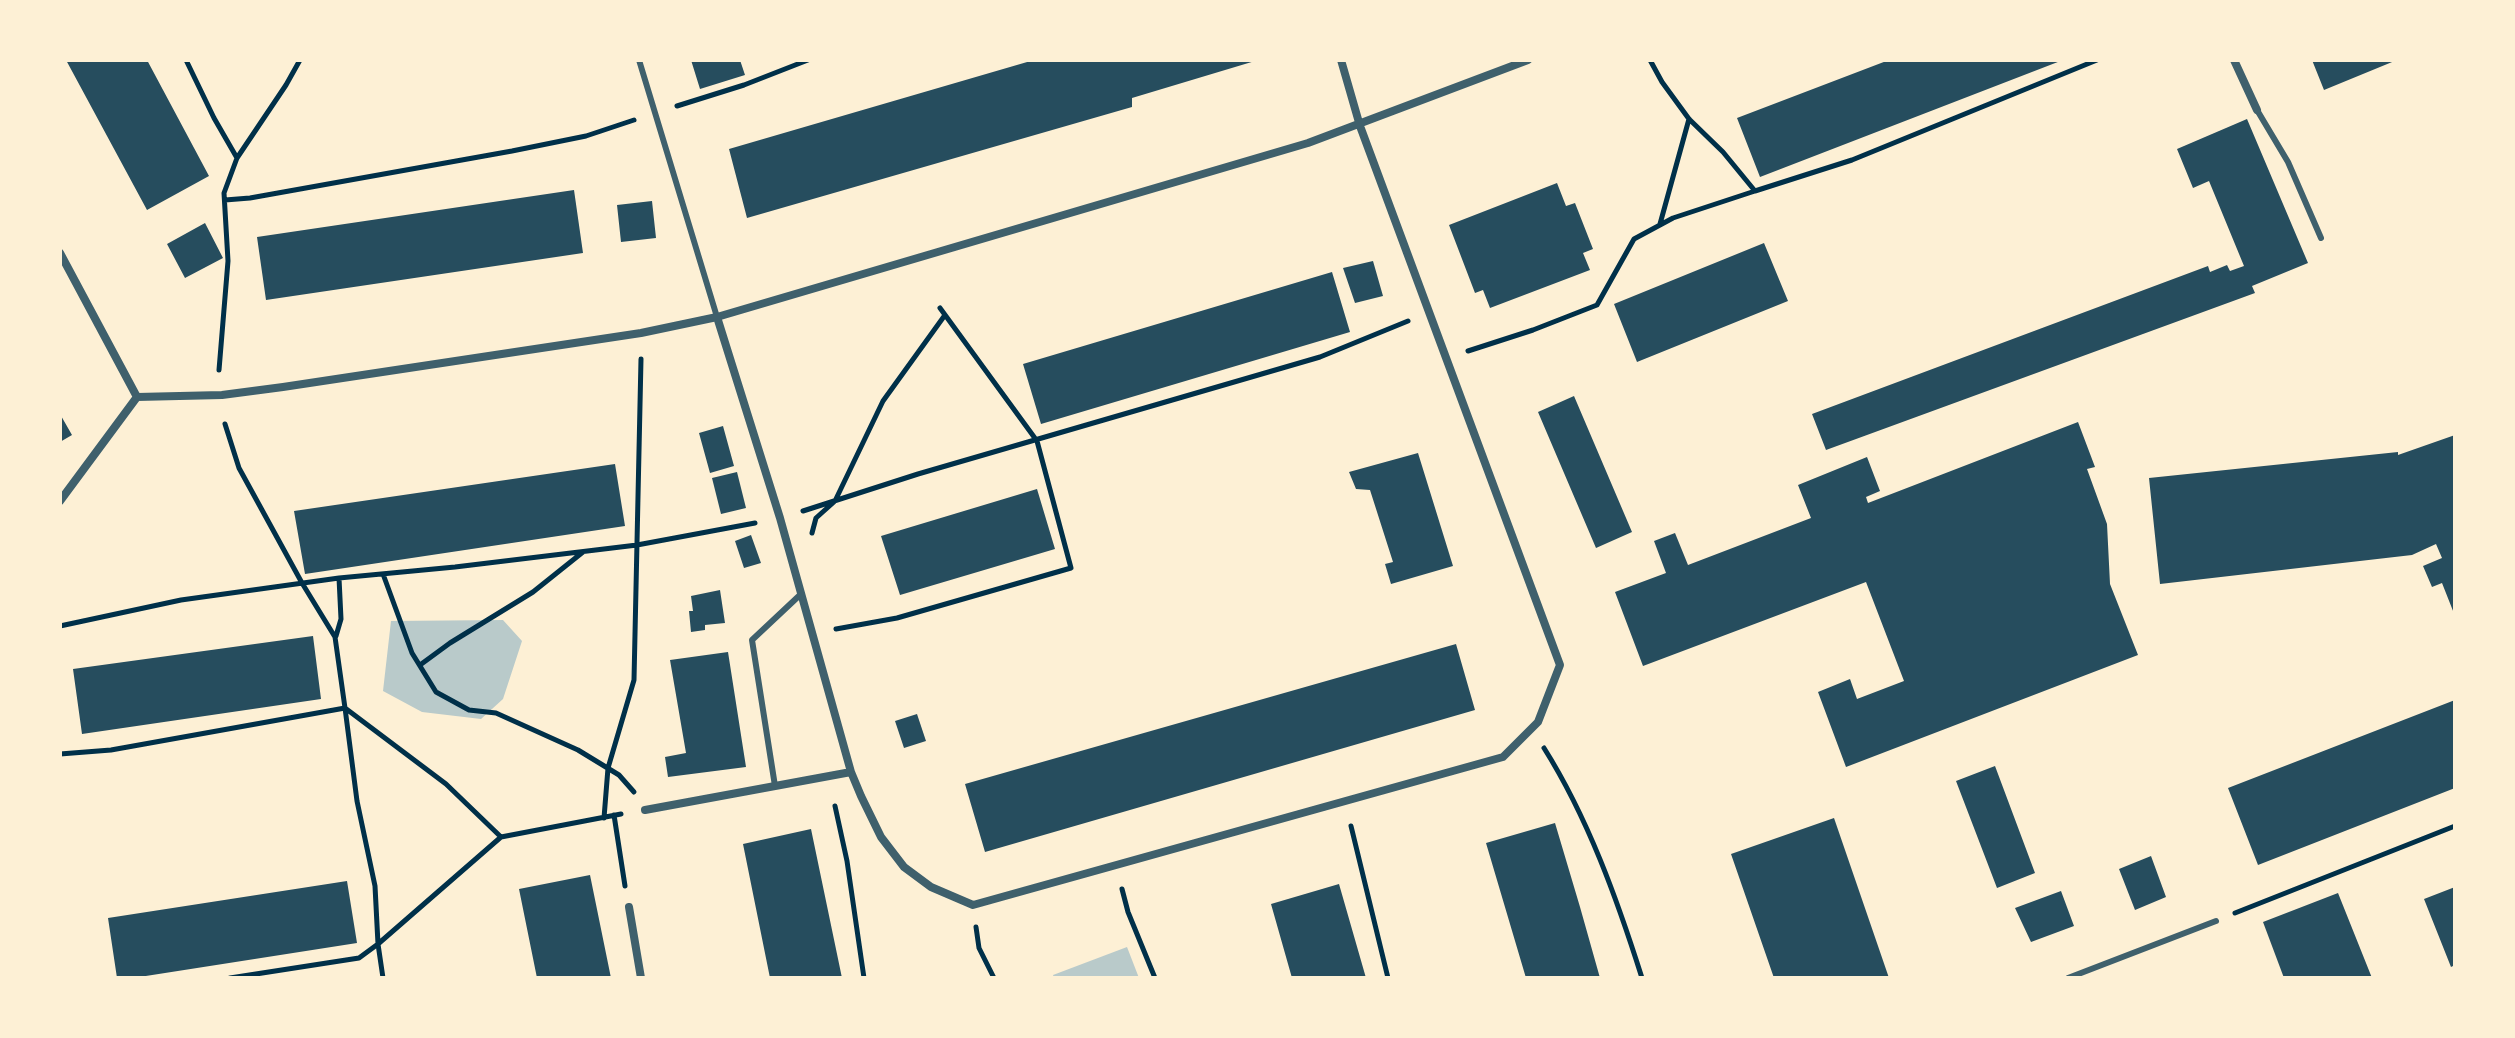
<!DOCTYPE html>
<html>
<head>
<meta charset="utf-8">
<style>
	body { margin:0 }
	#map { position:relative; width:2515px; height:1038px; overflow:hidden; background:#fdf0d5; font-family:Ubuntu,sans-serif }
	canvas { display:block }
	.frame { position:absolute; inset:0; border:62px solid #fdf0d5; pointer-events:none }
</style>
</head>
<body>
<div id="map">
<canvas width="2515" height="1038"></canvas>
<div class="frame"></div>
</div>
<script>
const c = document.querySelector('canvas').getContext('2d');
c.lineJoin = 'round';
function fill(path, color) {
  c.fillStyle = color;
  c.fill(path, 'evenodd');
}
function trace(path, color, width, dash) {
  c.strokeStyle = color;
  c.lineWidth = width;
  c.lineCap = dash ? 'butt' : 'round';
  c.setLineDash(dash || []);
  c.stroke(path);
}
const green = new Path2D(`
	M503 620 522 641 503 699 481 719 422 712 383 691 391 621Z
	M1127 947 1139 978H1054L1053 975Z`);
const building = new Path2D(`
	M66 60H147L209 176 147 210Z
	M691 60H740L745 75 700 89Z
	M1034 60 1255 61 1132 98V107L747 218 729 149Z
	M1889 60H2063L1760 177 1737 118Z
	M2312 60H2397L2324 90Z
	M2247 119 2308 263 2252 286 2255 293 1826 450 1812 414 2208 266 2210 272 2227 265 2230 271 2244 266 2209 181 2193 188 2177 149Z
	M1557 183 1566 206 1575 203 1593 249 1583 253 1590 270 1490 308 1483 290 1475 293 1449 225Z
	M574 190 583 253 266 300 257 237Z
	M652 201 656 238 621 242 617 205Z
	M205 223 223 258 185 278 167 244Z
	M1764 243 1788 301 1637 362 1614 304Z
	M1373 261 1383 296 1355 303 1343 268Z
	M1332 272 1350 332 1041 424 1023 364Z
	M1574 396 1632 532 1596 548 1538 412Z
	M60 414 72 435 60 442Z
	M2078 422 2095 467 2087 469 2107 524 2110 584 2138 655 1846 767 1818 692 1850 679 1857 699 1904 681 1866 582 1643 666 1615 592 1666 573 1654 541 1675 533 1688 565 1811 518 1798 485 1867 457 1880 491 1866 497 1868 503Z
	M723 426 734 466 710 473 699 433Z
	M2455 435V616L2442 583 2432 587 2423 566 2442 558 2436 544 2412 555 2160 584 2149 478 2398 452V455Z
	M1418 453 1453 566 1391 584 1385 564 1393 562 1370 490 1356 489 1349 472Z
	M615 464 625 526 305 574 294 511Z
	M737 472 746 508 721 514 712 478Z
	M1037 489 1055 549 900 595 881 536Z
	M751 535 761 563 744 568 735 541Z
	M720 590 725 623 705 625V630L691 632 689 611H693L691 596Z
	M313 636 321 699 82 734 73 669Z
	M1456 644 1475 710 985 852 965 784Z
	M728 652 746 767 668 777 665 757 686 753 670 660Z
	M2455 700V788L2258 865 2228 788Z
	M917 714 926 741 904 748 895 721Z
	M1995 766 2035 873 1997 888 1956 781Z
	M1834 818 1889 978H1774L1731 854Z
	M1555 823 1580 907 1600 978H1526L1486 843Z
	M811 829 842 978H770L743 844Z
	M2151 856 2166 897 2135 910 2119 869Z
	M590 875 611 978H537L519 889Z
	M347 881 357 943 133 978H117L108 918Z
	M1339 884 1366 978H1292L1271 904Z
	M2455 887V965L2451 967 2424 899Z
	M2061 891 2074 926 2031 942 2015 908Z
	M2338 893 2372 978H2284L2263 922Z`);
const path = new Path2D(`
	M186 60 214 118 237 158
	M1650 60 1662 82 1689 119 1723 152 1755 191 1852 160 2097 60
	M677 106 744 85 808 60
	M225 200 250 198 512 151 586 136 634 120
	M1660 224 1689 119
	M1468 351 1533 330 1597 305 1634 239 1673 218 1755 191
	M219 370 228 261 224 193 237 158 286 85 300 60
	M225 424 239 468 302 583 335 637 345 708 446 784 501 837
	M803 511 918 474 1320 357 1408 321
	M812 533 816 518 835 501 883 401 945 315
	M383 574 412 653 436 692 469 710 496 713 578 750 619 775 634 792
	M60 626 181 600 339 578 455 567 637 545 755 523
	M836 629 897 618 1071 568 1037 441 940 308
	M336 636 341 619 339 578
	M420 665 450 643 533 592 583 552
	M1544 748C1588 818 1617 899 1642 978
	M60 754 111 750 345 708 357 801 375 886 378 944 359 958 230 978
	M835 806 847 861 864 978
	M614 815 625 886
	M604 818 608 768 634 680 641 359
	M1351 826 1388 978
	M1122 889 1128 912 1155 978
	M2235 913 2455 826
	M976 927 979 948 994 978
	M383 978 378 944 501 837 621 814`);
const service = new Path2D(`
	M639 60 717 317
	M2257 110 2288 162 2321 238
	M775 786 752 640 801 594
	M2068 978 2216 921`);
const minor = new Path2D(`
	M2234 60 2257 110
	M60 253 137 397 60 501
	M717 317 780 518 851 772 861 796 881 837 904 867 931 887 973 905 1503 757 1538 722 1560 665 1360 126 1341 60
	M137 397 222 395 283 387 641 333 717 317 1308 143 1528 60
	M645 810 851 772
	M629 907 641 978`);
fill(green, '#b9caca');
fill(building, '#264d5e');
trace(path, '#003049', 5);
trace(service, '#3f606c', 6);
trace(minor, '#3f606c', 8);
</script>
</body>
</html>
